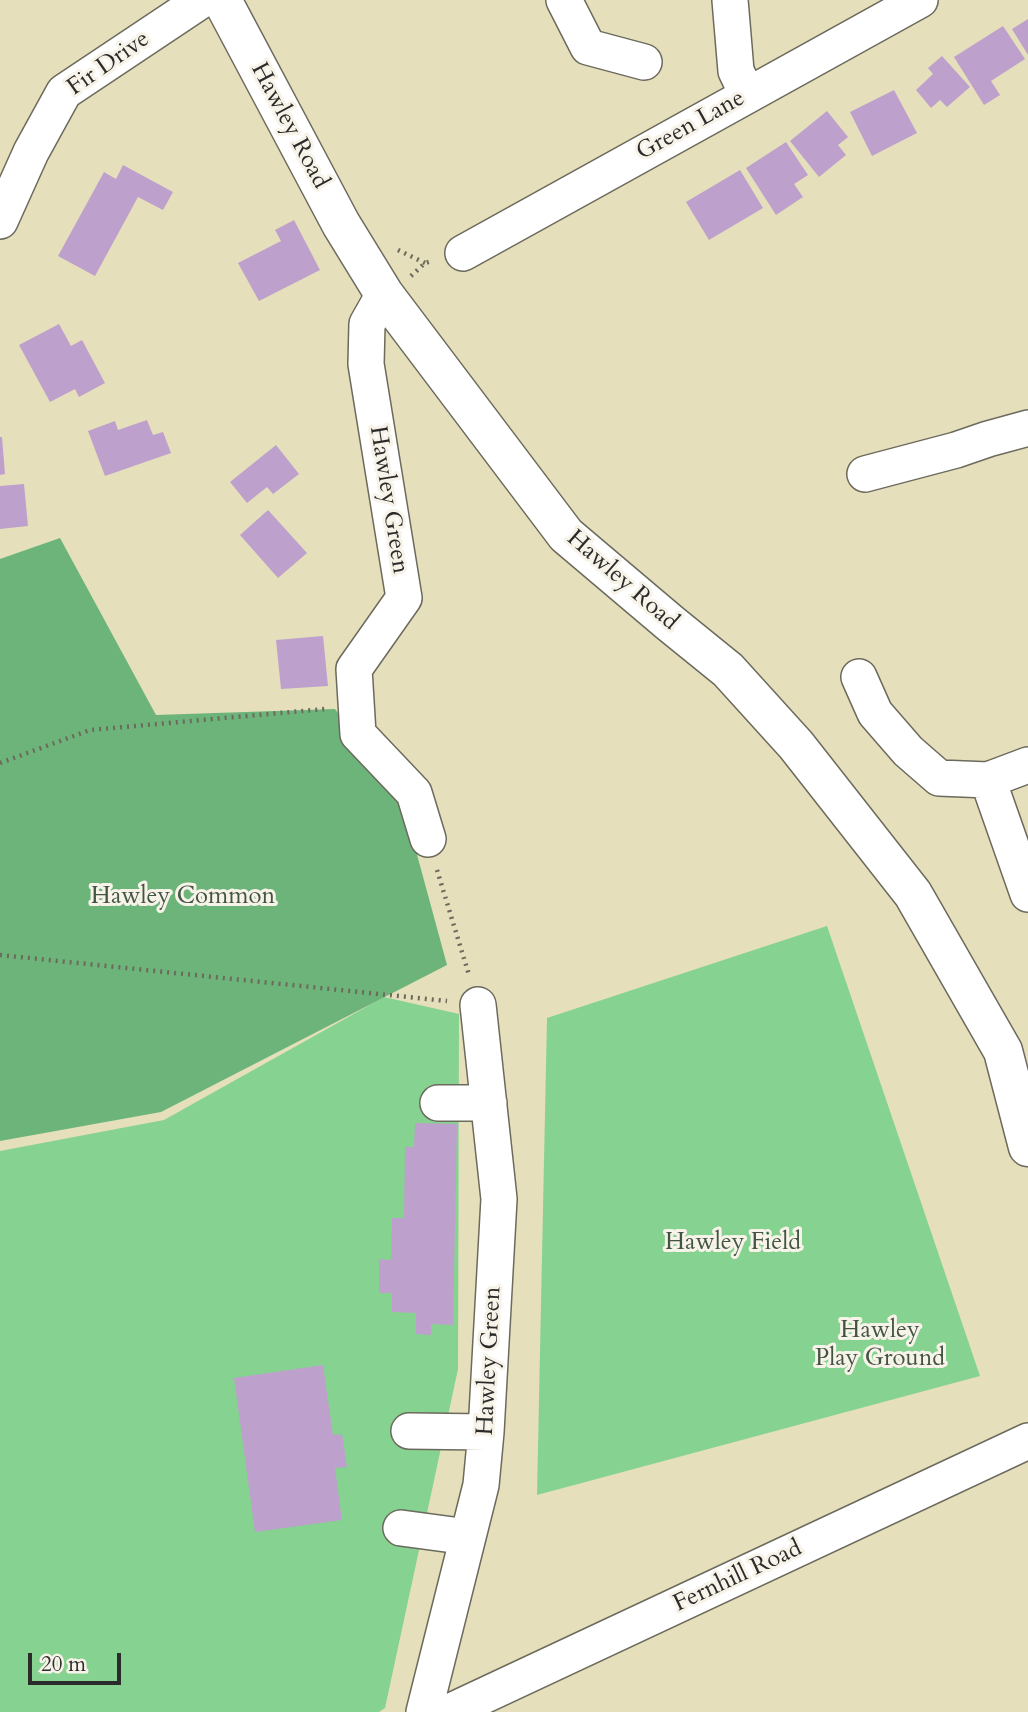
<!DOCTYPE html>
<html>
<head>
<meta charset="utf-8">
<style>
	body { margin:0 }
	#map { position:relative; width:1028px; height:1712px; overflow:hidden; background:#e5dfbb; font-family:Cardo,serif }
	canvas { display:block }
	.scale { position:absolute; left:28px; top:1653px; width:93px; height:32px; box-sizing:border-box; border:4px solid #2b2b2b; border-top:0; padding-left:9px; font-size:21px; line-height:24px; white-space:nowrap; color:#2b2b2b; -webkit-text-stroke:5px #f7f3e8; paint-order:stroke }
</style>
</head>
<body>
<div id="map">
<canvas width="1028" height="1712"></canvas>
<div class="scale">20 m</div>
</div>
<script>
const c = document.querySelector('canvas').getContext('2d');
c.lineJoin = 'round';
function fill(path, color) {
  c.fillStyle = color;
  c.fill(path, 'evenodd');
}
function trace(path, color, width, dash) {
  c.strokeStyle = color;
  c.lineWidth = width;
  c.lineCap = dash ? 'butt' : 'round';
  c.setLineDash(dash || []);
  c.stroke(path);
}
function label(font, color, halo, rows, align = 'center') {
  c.font = font + ' Cardo,serif';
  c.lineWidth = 6;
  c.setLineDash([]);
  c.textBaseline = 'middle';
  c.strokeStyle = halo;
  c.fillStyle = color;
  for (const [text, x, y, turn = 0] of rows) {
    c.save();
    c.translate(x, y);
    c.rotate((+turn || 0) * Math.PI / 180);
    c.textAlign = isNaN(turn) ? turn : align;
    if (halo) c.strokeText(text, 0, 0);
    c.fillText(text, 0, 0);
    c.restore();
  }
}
const green = new Path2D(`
	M827 926 980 1376 537 1495 547 1018Z
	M384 997 459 1014 458 1369 385 1708 379 1712H0V1151L164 1120Z`);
const forest = new Path2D(`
	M60 538 156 715 335 709 403 803 447 965 161 1112 0 1141V559Z`);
const building = new Path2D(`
	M1028 19V55L1012 29Z
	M1003 26 1025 59 991 81 1000 95 984 105 954 57Z
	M942 56 970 87 947 107 940 100 931 108 916 90 933 74 928 68Z
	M894 90 917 133 872 156 850 112Z
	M827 111 848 137 838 145 846 155 819 177 790 141Z
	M786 142 808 175 794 184 803 197 776 215 746 168Z
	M123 165 173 192 163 210 138 197 95 276 58 256 104 172 116 179Z
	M740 170 763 208 709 240 686 202Z
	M294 220 320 270 259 301 238 263 281 241 275 230Z
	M59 324 71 346 82 340 105 383 79 397 75 389 50 402 19 345Z
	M147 420 153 435 163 432 171 453 105 476 88 431 115 421 118 430Z
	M0 437H2L5 474 0 475Z
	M276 445 299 474 273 494 267 487 247 503 230 482Z
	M24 484 28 526 0 529V486Z
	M268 510 307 553 278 578 240 535Z
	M323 636 328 686 281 689 276 640Z
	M415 1123 457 1124 453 1325 431 1324V1335L416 1334V1313L392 1312V1293H379V1259L391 1260 392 1218H404L405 1147H414Z
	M323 1365 333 1435 342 1434 347 1467 335 1468 342 1520 255 1532 234 1378Z`);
const path = new Path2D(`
	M398 250 425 263
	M411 276 425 263 432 261
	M0 763 90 730 325 709
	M437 870 469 975
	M0 955 447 1001`);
const minor = new Path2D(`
	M564 0 588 47 644 62
	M730 0 736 71 747 94
	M0 221 31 152 64 92 202 0
	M463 253 920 0
	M384 294 367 324 366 364 404 598 354 669 358 734 414 793 428 839
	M865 474 956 450 988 439 1028 428
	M859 677 875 713 908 751 939 778 988 780
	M1028 765 988 780 1028 894
	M438 1103H489
	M409 1431 486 1432
	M401 1528 468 1537
	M424 1712 481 1485 486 1432 499 1199 478 1005
	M449 1712 1028 1441`);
const major = new Path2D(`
	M222 0 341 224 384 294 566 535 670 623 728 670 796 745 913 894 1003 1051 1028 1147`);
const streetNames = [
	["Fir Drive",109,64,-35],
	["Hawley Road",289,126,62],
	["Green Lane",691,126,-29],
	["Hawley Green",388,500,81],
	["Hawley Road",622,581,41],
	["Hawley Green",490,1361,-87],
	["Fernhill Road",738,1577,-25]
];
const parkNames = [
	["Hawley Common",183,897],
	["Hawley Field",733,1243],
	["Hawley",880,1331],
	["Play Ground",880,1359]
];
fill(green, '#86d290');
fill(forest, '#6cb47a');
fill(building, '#bea0cc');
trace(minor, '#6c6a5d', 38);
trace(major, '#6c6a5d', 41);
trace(path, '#6c6a5d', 4.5, [2, 5]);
trace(minor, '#fff', 35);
trace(major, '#fff', 38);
label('24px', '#2b2b2b', '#f7f3e8', streetNames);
label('24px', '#425544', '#f7f3e8', parkNames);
</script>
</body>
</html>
